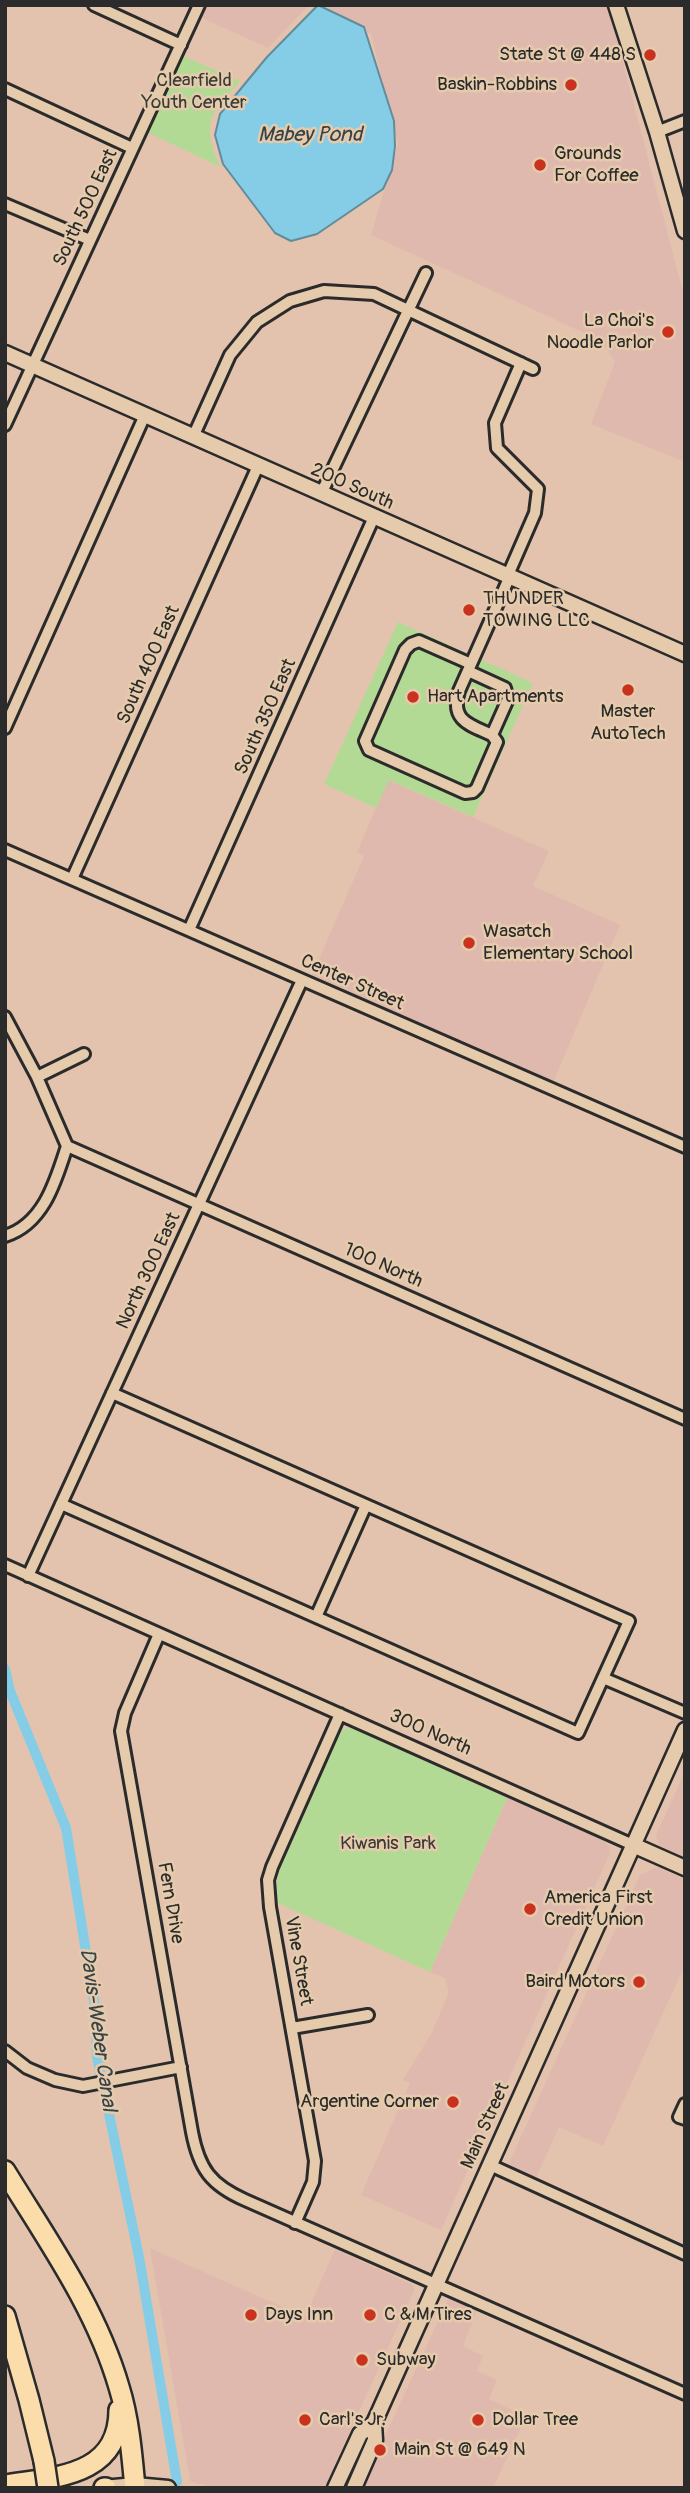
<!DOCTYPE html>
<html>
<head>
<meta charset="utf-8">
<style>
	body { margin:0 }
	#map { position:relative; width:690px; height:2493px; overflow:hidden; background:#e3c3ad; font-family:Pangolin,sans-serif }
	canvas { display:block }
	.frame { position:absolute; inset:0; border:7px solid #2b2b2b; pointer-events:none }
</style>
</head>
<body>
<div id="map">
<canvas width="690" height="2493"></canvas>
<div class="frame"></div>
</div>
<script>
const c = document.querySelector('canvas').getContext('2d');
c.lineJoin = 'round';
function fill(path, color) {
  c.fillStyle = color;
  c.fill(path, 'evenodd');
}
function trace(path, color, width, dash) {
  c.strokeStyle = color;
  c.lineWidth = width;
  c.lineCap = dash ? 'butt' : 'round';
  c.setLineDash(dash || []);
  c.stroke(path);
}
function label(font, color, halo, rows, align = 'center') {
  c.font = font + ' Pangolin,sans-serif';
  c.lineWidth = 5;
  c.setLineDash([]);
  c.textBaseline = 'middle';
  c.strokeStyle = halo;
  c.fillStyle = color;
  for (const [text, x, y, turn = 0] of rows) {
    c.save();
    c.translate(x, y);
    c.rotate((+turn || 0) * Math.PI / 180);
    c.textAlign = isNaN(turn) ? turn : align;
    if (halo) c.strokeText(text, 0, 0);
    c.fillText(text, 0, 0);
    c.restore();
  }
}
const built = new Path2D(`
	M205 5H309L268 48 200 17Z
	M321 5H608L685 300V462L591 424 615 362 602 341 371 235 398 144 371 34 353 26 336 12Z
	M388 780 549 851 533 886 620 925 552 1085 312 975 364 856 357 852Z
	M685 1772V1858L659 1845 656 1835Z
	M507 1798 604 1841 610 1847V1853L441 2230 361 2195 410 2083 403 2080 431 2034 449 1992 445 1978 430 1972Z
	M657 1867 685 1880V1969H683L603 2146 559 2127 535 2180 512 2170 509 2163 640 1875Z
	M150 2248 305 2317 335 2249 413 2285 414 2291 324 2488H214L190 2481Z
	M450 2295 478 2308 463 2346 483 2356 477 2371 497 2380 489 2399 526 2417 493 2488H361Z`);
const green = new Path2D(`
	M181 55 240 81C209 117 201 121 220 167L145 131Z
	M398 622 533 683 473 817 389 780 376 808 324 784Z
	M350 1727 507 1798 430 1972 278 1903 276 1885 279 1871 341 1731Z`);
const water = new Path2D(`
	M318 5 364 27 394 121 395 146 392 170 383 189 317 234 291 241 275 233 223 164 215 135 220 114 267 57Z`);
const canal = new Path2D(`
	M5 1669 10 1691 66 1828 94 2001 97 2057 139 2257 177 2482`);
const street = new Path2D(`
	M94 5 181 45
	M5 89 132 148
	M657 132 685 121
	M5 204 90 240
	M5 425 199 5
	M193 437 230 355 257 322 290 301 324 291 374 294 533 369
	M321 494 426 273
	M508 575 535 513 538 489 497 448 495 423 521 363
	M471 664 419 641 411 644 405 650 365 741 369 750 465 793 473 792 477 788 497 742 492 735
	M468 671 505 688 508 699 492 735C470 725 450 721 459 691L510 576
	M5 728 145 415
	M5 850 685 1147
	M72 879 258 466
	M189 930 374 517
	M5 1017 37 1077 67 1146C56 1180 44 1224 5 1236
	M37 1077 84 1054
	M67 1146 685 1419
	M61 1504 578 1733 629 1621 112 1393
	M5 1565 633 1845
	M28 1576 302 980
	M316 1617 366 1505
	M159 1634 125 1713 121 1731 192 2132C199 2169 211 2185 245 2200L685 2394
	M603 1678 685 1713
	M292 2028 368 2015
	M5 2051 27 2068 55 2080 83 2086 181 2067
	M685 2104 679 2117 685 2119
	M490 2165 685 2254
	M295 2223 313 2182 315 2161 270 1907 268 1880 272 1867 340 1714`);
const secondary = new Path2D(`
	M616 5 657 132 685 231
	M5 353 685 654
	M633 1845 685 1868
	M103 2488 135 2485 168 2488
	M335 2488 360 2434 374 2423
	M354 2488 375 2440 374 2423 685 1730`);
const highway = new Path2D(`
	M5 2171C48 2241 96 2308 119 2387 129 2419 132 2455 135 2488
	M5 2316 29 2400 44 2461
	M5 2485C54 2477 119 2477 119 2410
	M104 2488H106`);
const highwayBridge = new Path2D(`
	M44 2461 48 2488`);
const markers = [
	[650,55,7,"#c8321e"],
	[571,85,7,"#c8321e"],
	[540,165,7,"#c8321e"],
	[668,332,7,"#c8321e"],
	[469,610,7,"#c8321e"],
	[628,690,7,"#c8321e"],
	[413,697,7,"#c8321e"],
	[469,943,7,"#c8321e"],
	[530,1909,7,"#c8321e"],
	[639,1982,7,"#c8321e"],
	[453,2102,7,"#c8321e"],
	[251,2315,7,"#c8321e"],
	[370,2315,7,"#c8321e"],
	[362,2360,7,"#c8321e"],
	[305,2420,7,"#c8321e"],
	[478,2420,7,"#c8321e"],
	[380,2450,7,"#c8321e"]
];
const poiNames = [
	["State St @ 448 S",636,55,"right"],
	["Baskin-Robbins",557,85,"right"],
	["Grounds",554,154],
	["For Coffee",554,176],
	["La Choi's",654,321,"right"],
	["Noodle Parlor",654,343,"right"],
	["THUNDER",483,599],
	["TOWING LLC",483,621],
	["Hart Apartments",427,697],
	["Master",628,712,"center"],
	["AutoTech",628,734,"center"],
	["Wasatch",483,932],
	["Elementary School",483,954],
	["America First",544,1898],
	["Credit Union",544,1920],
	["Baird Motors",625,1982,"right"],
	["Argentine Corner",439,2102,"right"],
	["Days Inn",265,2315],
	["C & M Tires",384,2315],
	["Subway",376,2360],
	["Carl's Jr.",319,2420],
	["Dollar Tree",492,2420],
	["Main St @ 649 N",394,2450]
];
const parkNames = [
	["Clearfield",194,81],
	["Youth Center",194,103],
	["Kiwanis Park",388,1844]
];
const streetNames = [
	["South 500 East",86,208,-65],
	["200 South",352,487,24],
	["South 400 East",149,665,-66],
	["South 350 East",266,717,-66],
	["Center Street",352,983,24],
	["100 North",383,1266,24],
	["North 300 East",149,1271,-65],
	["300 North",430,1733,24],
	["Fern Drive",170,1903,80],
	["Vine Street",298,1961,80],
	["Main Street",486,2126,-66]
];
const waterNames = [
	["Mabey Pond",310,136],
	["Davis-Weber Canal",97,2030,82]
];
fill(built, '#e0b9ae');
fill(green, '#b3da95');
fill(water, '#85cde6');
trace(water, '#618c9b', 2);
trace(canal, '#85cde6', 10);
trace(street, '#2b2b2b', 16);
trace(secondary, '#2b2b2b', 19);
trace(highway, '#2b2b2b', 24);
trace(street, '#e5cbac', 10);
trace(secondary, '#e5cbac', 14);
trace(highway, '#faddab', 19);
trace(highwayBridge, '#2b2b2b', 24, []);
trace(highwayBridge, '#faddab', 19);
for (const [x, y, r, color] of markers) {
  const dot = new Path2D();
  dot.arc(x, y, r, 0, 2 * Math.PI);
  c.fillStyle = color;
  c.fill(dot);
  trace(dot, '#e5cbac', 2.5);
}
label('19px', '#2b2b2b', '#e5cbac', poiNames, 'left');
label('19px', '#393c36', '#e5cbac', parkNames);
label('19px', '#2b2b2b', '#e5cbac', streetNames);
label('italic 21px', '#384347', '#e5cbac', waterNames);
</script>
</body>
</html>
